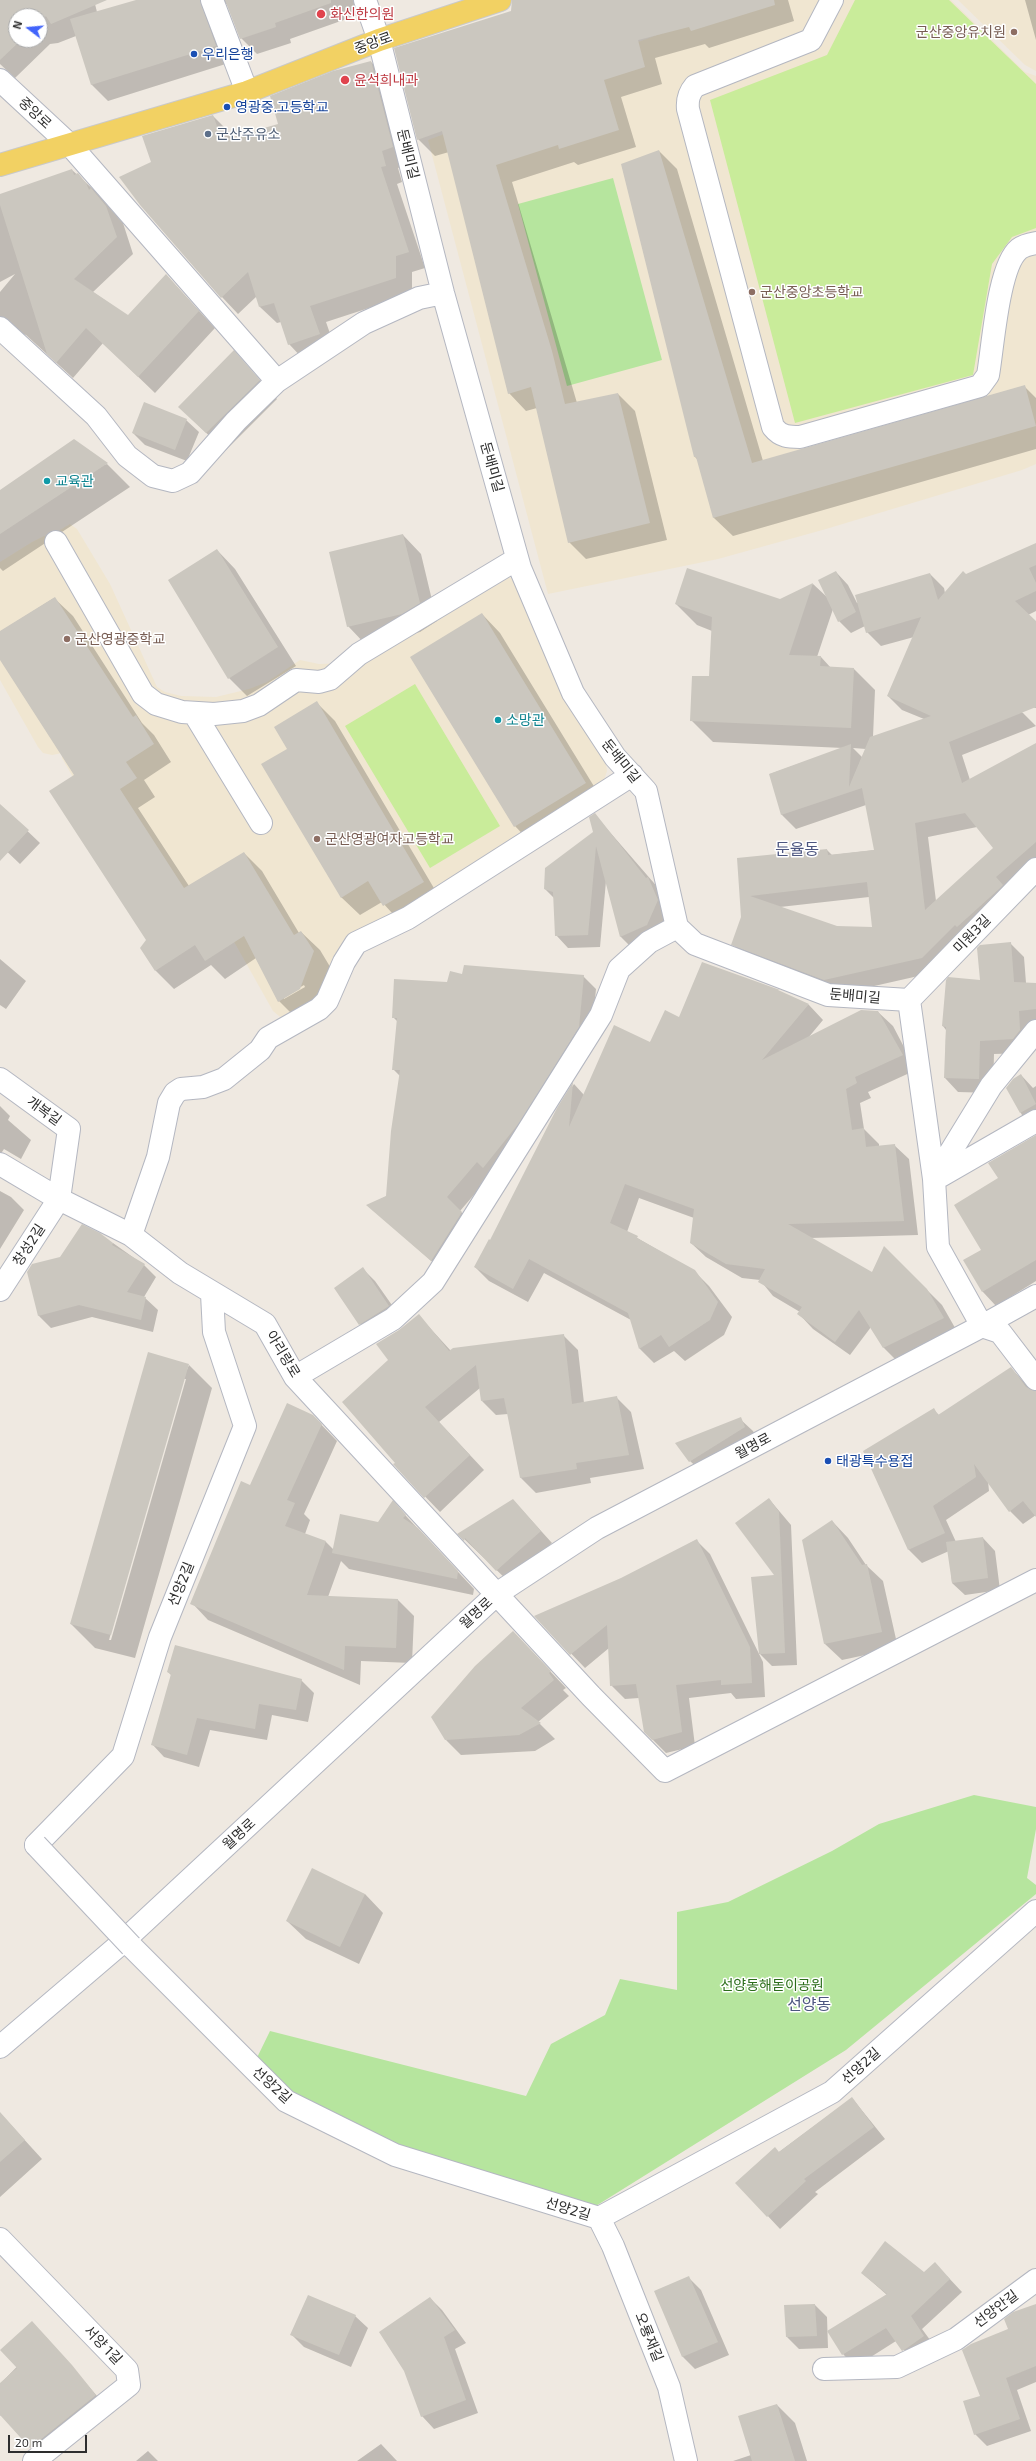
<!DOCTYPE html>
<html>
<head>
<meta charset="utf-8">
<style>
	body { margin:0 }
	#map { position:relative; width:1036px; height:2461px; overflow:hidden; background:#efe9e1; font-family:"Exo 2",sans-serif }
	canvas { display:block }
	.north { position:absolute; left:8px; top:8px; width:40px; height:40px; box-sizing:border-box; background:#fff; border:1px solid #ababab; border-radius:50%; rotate:286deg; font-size:11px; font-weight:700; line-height:16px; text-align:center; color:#2e2e2e }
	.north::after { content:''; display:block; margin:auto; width:14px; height:18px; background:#4264fb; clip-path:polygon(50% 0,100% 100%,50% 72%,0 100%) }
	.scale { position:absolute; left:8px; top:2435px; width:79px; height:18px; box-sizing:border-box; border:2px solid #2e2e2e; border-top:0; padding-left:5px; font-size:12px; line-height:14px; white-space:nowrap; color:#2e2e2e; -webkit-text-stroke:3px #fff; paint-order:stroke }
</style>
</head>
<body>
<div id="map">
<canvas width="1036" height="2461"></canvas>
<div class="north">N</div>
<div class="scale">20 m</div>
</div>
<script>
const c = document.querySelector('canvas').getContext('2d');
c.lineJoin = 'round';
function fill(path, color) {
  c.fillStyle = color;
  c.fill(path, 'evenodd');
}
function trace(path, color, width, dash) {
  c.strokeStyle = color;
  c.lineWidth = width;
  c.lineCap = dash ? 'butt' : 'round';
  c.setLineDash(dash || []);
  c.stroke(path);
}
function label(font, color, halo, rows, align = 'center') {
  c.font = font + ' "Exo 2","Noto Sans KR",sans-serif';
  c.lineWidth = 3;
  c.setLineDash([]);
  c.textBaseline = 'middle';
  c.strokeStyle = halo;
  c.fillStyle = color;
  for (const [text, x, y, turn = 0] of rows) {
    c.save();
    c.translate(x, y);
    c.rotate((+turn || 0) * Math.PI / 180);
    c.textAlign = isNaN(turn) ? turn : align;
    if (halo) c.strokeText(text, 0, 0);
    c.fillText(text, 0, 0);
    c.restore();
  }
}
const education = new Path2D(`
	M750 0H951L1025 72 1036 76V464L1022 470 826 529 718 559 548 594 428 140 482 120 578 58 641 41Z
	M958 0H1036V71L1025 65Z
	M70 524 77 529 110 584 157 687 165 692 181 696 216 697 249 689 267 682 300 660 319 664 345 663 506 577 517 578 606 764 607 771 603 783 458 881 360 933 322 997 283 1018 279 1016 273 1011 210 899 146 905 62 758V753L52 755 43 753 38 747 0 680V562L32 542 44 536H50Z`);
const green = new Path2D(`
	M613 178 662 360 567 386 518 204Z
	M974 1795 1036 1807V1829L1027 1878 1036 1885V1894L846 2050 591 2209 397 2149 250 2072 270 2031 526 2096 551 2044 605 2015 620 1979 677 1990V1912L728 1902 832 1851 879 1824Z`);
const pitch = new Path2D(`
	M855 0H949L1036 84V228L1012 237 992 264 973 375 795 423 710 100 827 55Z
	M415 684 500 826 430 868 345 726Z`);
const shadow = new Path2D(`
	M0 0H94L97 12 139 0H371L369 11 290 39 291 43 257 54 241 38 228 4H224L232 62 108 101 92 85 76 36 58 43 50 44 15 78 0 64ZM16 16H40V40H16Z
	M513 0H788L794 21 709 48 705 44 655 58 662 84 621 97 636 147 578 165 574 162 512 182 577 403 618 394 635 411 667 540 586 559 569 542 537 408 526 411 509 393 449 152 435 156 418 139 512 11Z
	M1025 0H1036V40Z
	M371 62 388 78 409 164 398 168 402 182 397 184 425 268 412 272V294L326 322 336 351 305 361 289 344 281 322 277 323 260 307 257 296 238 314 222 297 153 163 213 116 230 133 232 139 279 125Z
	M659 151 677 169 763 461 1024 386 1036 398V449L733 536 714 518 698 460 695 457Z
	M72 170 95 191 123 223 133 254 93 292 128 316 166 275 215 328 155 393 103 343 73 378 26 335 14 332 0 320V292L15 274 0 282V195Z
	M234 352 277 399 225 451 198 425Z
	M186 420 199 432 187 461 145 445 133 433Z
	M107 464 130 487 3 571 0 568V492Z
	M403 535 421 554 437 621 420 632 366 645 348 626Z
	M1036 544V611L1028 615 1036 623V708L1011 703 1023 713 1036 726 962 755 970 780 1036 744V868L936 972 839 994 746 958 733 944 742 917 738 859 827 850 832 855 875 850 866 805 796 829 782 815 770 774 843 748 713 742 691 720 710 677 712 631 697 625 676 604 780 600 813 584 828 598 836 572 848 585 857 603 930 574 944 588 945 593 966 575ZM833 609 839 621 851 633 865 626 867 632 881 646 914 637 888 696 902 710 924 719 873 737 875 690 854 669 831 668 821 657H817ZM853 748 866 749 862 757ZM977 827 994 848 936 901 928 837ZM869 897 873 928 837 927 780 907Z
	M217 550 235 569 296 666 247 696 229 678Z
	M54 598 73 616 142 723 154 735 171 762 144 780 155 797 138 808 189 886 244 853 262 871 299 933 301 932 320 950 332 970 318 1007 297 1019 279 1001 256 958 225 979 211 965 174 989 156 971 141 948 147 940 75 775 0 658V632ZM304 985 305 987 284 999V997Z
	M482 614 500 633 603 801 533 845 515 826Z
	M317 703 335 721 441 900 402 924 382 902 360 915 341 897 288 749Z
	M0 805 40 843 20 864 0 845Z
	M595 815 660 890 670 913 659 937 633 949 621 937 606 881 600 947 568 948 556 935 554 898 545 889 594 832Z
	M1010 943 1024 957 1026 983 1036 984V1024L1027 1053 994 1054 993 1093 958 1092 945 1078 946 1030 943 1026Z
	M0 959 26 981 6 1009 0 1005Z
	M462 975 583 976 596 989 591 1040 491 1175 460 1211 475 1226 445 1273 368 1205 387 1196 400 1076 393 1069 398 1022 393 1017Z
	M782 993 809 1005 823 1020 808 1038 878 1012 893 1026 916 1070 868 1092 871 1098 860 1103 864 1129 879 1144V1147L894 1145 909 1159 918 1235 810 1238 872 1273 885 1248 942 1305 958 1333 898 1362 884 1348 871 1327 850 1355 813 1329 799 1314 800 1312 773 1296 760 1280 742 1278 706 1257 691 1243 694 1218 639 1198 627 1232 694 1271 709 1286 732 1317 724 1335 685 1361 674 1351 654 1363 640 1349 631 1320 544 1273 528 1302 489 1281 475 1267 490 1242 558 1109 574 1084 584 1095 680 1018Z
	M1021 1075 1033 1088 1036 1086V1128L1022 1115 1007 1088Z
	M0 1106 10 1116 8 1120 31 1140 21 1159 4 1149 0 1155Z
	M1036 1137V1281L996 1306 983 1292 965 1260 982 1250 999 1179Z
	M0 1191 11 1197 24 1210 0 1249Z
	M113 1243 144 1265 156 1277 144 1297 158 1310 153 1332 92 1317 51 1328 39 1316 28 1272Z
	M363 1269 375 1281 401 1318 372 1336 360 1324Z
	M419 1316 451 1351 563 1335 578 1350 584 1403 616 1397 631 1412 644 1469 590 1478 591 1483 536 1493 521 1478 508 1414 496 1415 482 1401 480 1388 439 1422 484 1470 440 1512 395 1465 397 1463 389 1360 400 1331Z
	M189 1365 212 1388 135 1658 95 1648 71 1624ZM184 1379H186L111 1640H109Z
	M1011 1368 1032 1391H1036V1515L1023 1524 1010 1511 988 1481 989 1491 946 1520 956 1542 983 1538 995 1551 1000 1590 965 1595 952 1583 949 1551 922 1563 909 1550 864 1452 934 1410 940 1416Z
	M313 1416 337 1441 304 1514 310 1520 305 1534 326 1542 333 1549 379 1523 393 1502 474 1589 473 1595 349 1569 341 1561 328 1597 398 1600 414 1616 412 1663 361 1661 360 1685 208 1620 192 1603 250 1486Z
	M740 1419 753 1431 757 1439 703 1473 690 1461Z
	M769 1499 791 1525 797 1665 772 1666 760 1654 776 1576Z
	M513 1500 552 1543 509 1582 459 1534Z
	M832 1521 848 1538 866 1565 883 1581 898 1648 842 1660 825 1644 803 1540Z
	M696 1540 710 1554 763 1662 765 1697 736 1699 731 1693 689 1698 695 1746 666 1753 645 1732 639 1698 625 1699 611 1685 609 1648 585 1668 536 1617 622 1579Z
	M513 1632 566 1688 563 1690 569 1696 538 1722 555 1739 535 1751 461 1755 446 1740Z
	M168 1672 301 1680 314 1693 308 1722 272 1715 267 1740 210 1730 199 1767 164 1757 152 1744 172 1676Z
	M365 1894 383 1913 359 1964 306 1939 287 1921Z
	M852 2098 885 2139 815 2192 818 2194 780 2229 737 2183Z
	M0 2113 42 2159 0 2197Z
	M862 2273 947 2276 962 2292 922 2329 936 2348 915 2362 896 2341 855 2367 843 2354 887 2295Z
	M689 2278 701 2290 729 2355 695 2369 683 2357 656 2292Z
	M430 2298 442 2310 466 2343 455 2349 478 2413 434 2429 422 2416 405 2371Z
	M815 2305 827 2317 828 2348 799 2349 787 2337Z
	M1036 2305V2382L1017 2390 1031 2431 987 2446 975 2434 981 2396 1009 2330Z
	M355 2316 368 2328 351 2367 304 2347 292 2335Z
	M46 2337 110 2411 44 2461 1 2415 0 2416V2384Z
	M777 2405 795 2423 807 2461H733L751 2455Z
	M381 2444 397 2461H357Z
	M148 2451 158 2461H136Z`);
const building = new Path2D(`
	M0 0H107L51 24 46 16 40 22V16H16V40H21L0 60Z
	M136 0H200L216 46 91 85 70 19Z
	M225 0H331V3L275 23 276 27 240 39Z
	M512 0H774L775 5 691 31 689 27 638 40 645 67 604 80 619 130 559 149 558 145 496 165 552 351 565 404 618 393 650 523 568 543 531 387 508 394 442 131 417 140 394 48 511 11Z
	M371 61 393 147 382 151 386 166 381 167 409 252 396 256V278L310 306 320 334 288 345 274 303 259 307 248 272 221 298 140 205 119 177 151 162 142 136 213 115 222 140 278 124 270 96 333 71Z
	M659 150 752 463 1025 385 1036 426 713 518 696 457H694L621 164Z
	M72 169 74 175 78 173 86 183 89 190 91 188 106 206 117 237 74 279 128 315 166 274 199 311 138 377 86 328 56 363 47 354 0 205V194Z
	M234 350 260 380 206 433 178 407Z
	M144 402 187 419 175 450 132 433Z
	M74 439 108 463 0 534V490Z
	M403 534 420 603 402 614 347 627 329 552Z
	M1036 543V565L1029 568 1036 583V591L1015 601 1036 621V707L949 742 962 783 1036 743V842L996 877 1003 885 999 889 957 927 955 925 922 958 824 980 731 945 741 917 737 858 827 849 828 855 874 850 862 788 781 815 769 774 851 744 849 787 870 737 931 716 887 696 921 617 866 633 855 595 930 573 938 600 963 571 966 574ZM965 813 993 848 925 910 915 823ZM867 882 872 927 837 926 750 896Z
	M217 549 278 647 228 679 168 580Z
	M687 568 780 599 813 583 789 655 821 656 820 666 854 668 851 728 690 721 692 676H709L712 617 675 604Z
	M836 571 856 612 838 622 818 580Z
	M55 597 133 717 136 715 154 744 126 762 137 778 120 789 184 888 244 852 294 935 301 931 314 951 300 989 278 1002 244 936 205 961 195 945 155 971 140 948 146 940 49 791 74 775 0 660V631Z
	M482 613 586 783 514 827 410 657Z
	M317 701 424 882 383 906 368 881 341 898 261 764 287 749 274 727Z
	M0 804 29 830 0 861Z
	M595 813 646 878 648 877 658 900 647 925 620 937 596 846 588 935 555 936 553 892 544 889 545 868 593 832 589 817Z
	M1011 942 1014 982 1036 983V1009L1019 1011 1020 1030 1013 1039 980 1041 979 1079 944 1078 946 1027 942 1026 946 980 948 977 980 980 977 948 980 945Z
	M702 962 780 990H778L809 1004 762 1060 861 1010 878 1011 903 1055 855 1077 857 1083 846 1089 852 1130 864 1128 866 1147 895 1144 904 1221 788 1224 872 1272 884 1246 927 1289 944 1318 883 1348 859 1310 835 1342 797 1314 802 1307 758 1282 765 1269 726 1264 690 1243 694 1209 625 1184 610 1223 638 1236 637 1238 695 1270 718 1302 710 1320 669 1347 661 1335 639 1349 628 1313 529 1259 513 1289 474 1267 489 1239 490 1240 557 1108 573 1082 569 1127 614 1025 650 1042 665 1010 679 1017Z
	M464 965 584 975 579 1027 519 1123 483 1168 477 1162 447 1197 462 1212 431 1261 366 1205 386 1196 391 1131 400 1070H392L397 1018H392L394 979 447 982 450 971 462 974Z
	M1021 1074 1036 1104 1020 1113 1006 1088 1013 1079Z
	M1036 1135V1260L982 1292 963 1260 981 1250 954 1205 998 1178 988 1163Z
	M82 1224 100 1233 113 1243 112 1245 145 1264 127 1292 146 1297 141 1320 79 1305 38 1316 27 1272 32 1264 60 1257Z
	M363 1267 389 1306 359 1325 334 1288Z
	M419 1314 449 1351 453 1348 564 1334 572 1404 617 1396 629 1455 576 1463 577 1469 520 1478 504 1398 481 1401 476 1365 425 1407 470 1455 424 1498 393 1464 395 1463 342 1402 388 1360 376 1344 399 1330Z
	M148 1352 189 1364 111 1635 70 1624Z
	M1011 1367 1026 1387 1036 1391V1517L1023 1501 1009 1512 974 1464 976 1477 933 1506 945 1533 908 1550 863 1451 934 1408 938 1415Z
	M287 1403 313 1415 322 1424 287 1500 295 1503 285 1526 326 1541 307 1595 398 1599 396 1648 345 1646 344 1670 190 1604 241 1481 250 1485Z
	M741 1417 745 1427 689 1462 675 1443Z
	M769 1498 779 1512 785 1653 759 1654 751 1577 774 1575 735 1523Z
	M513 1499 541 1531 496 1571 465 1538 464 1541 457 1534Z
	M393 1500 406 1515 403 1518 418 1528 458 1571 457 1579 332 1553 340 1514 378 1522Z
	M832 1520 862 1565 867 1564 882 1632 824 1644 802 1540Z
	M983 1537 988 1578 952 1583 946 1542Z
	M697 1539 750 1647 752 1683 721 1685V1680L676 1685 682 1732 652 1740 644 1732 636 1684 610 1686 607 1625 570 1655 534 1616 621 1578Z
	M513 1631 551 1671 549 1673 554 1680 521 1708 541 1723 519 1735 445 1740 431 1717 475 1666Z
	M175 1645 302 1679 296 1710 259 1704 255 1729 197 1718 187 1755 151 1745 171 1674 167 1672Z
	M312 1868 365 1894 340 1947 286 1921Z
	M852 2097 874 2127 804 2179 806 2181 767 2217 735 2183 775 2147 779 2152Z
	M0 2112 25 2140 0 2162Z
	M885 2241 924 2272 935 2262 950 2279 911 2316 924 2336 907 2348 902 2351 886 2328 842 2355 827 2331 887 2294 861 2273Z
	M689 2276 718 2342 682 2357 654 2291Z
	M308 2295 356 2315 339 2355 290 2335Z
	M430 2297 455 2330 444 2337 466 2400 421 2417 404 2371 379 2332Z
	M815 2304 817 2336 786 2337 784 2305Z
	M1036 2304V2366L1006 2378 1020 2419 974 2435 963 2401 980 2396 962 2350 971 2344 1008 2329 1004 2319 1013 2312Z
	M32 2321 72 2365 96 2395 30 2448 0 2415V2383L17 2368 0 2350Z
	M777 2404 795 2461H752L738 2416Z`);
const minor = new Path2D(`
	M212 0 247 92
	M365 0 379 40 443 293 520 568 573 693 615 757 646 791 677 927 695 944 828 995 909 1000
	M832 0 811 40 695 86C689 93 687 99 688 109L773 427C781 437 789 437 800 437L980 386 988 375C993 347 998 266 1019 249 1024 245 1030 244 1036 243
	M0 80 70 145 277 381
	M0 328 96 416 127 456 153 476 173 481 190 473 236 421 277 381 364 323 419 298 443 293
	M56 542 143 694 156 704 182 712 214 714 243 711 259 705 296 680 319 682 330 679 359 654 517 559
	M194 713 261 823
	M909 1000 934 1179 938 1247 982 1326 1000 1332 1036 1379
	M909 1000 1036 869
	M0 1079 69 1129 59 1199 0 1290
	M0 1164 59 1199 131 1235 180 1273 265 1324 295 1377 591 1696 665 1771 1036 1580
	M937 1178 1036 1121
	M934 1179 991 1086 1036 1031
	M131 1235 158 1157 169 1103 175 1093 181 1089 203 1087 224 1079 260 1050 268 1038 319 1009 327 1001 344 962 356 943 408 918 632 775
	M295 1377 393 1319 433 1282 601 1015 619 969 649 942 677 927
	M36 1845 123 1756 160 1637 245 1426 214 1332 212 1294
	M131 1946 286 2101 395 2155 599 2218 832 2092 1036 1911
	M0 2047 117 1947 498 1593 597 1528 982 1326 1036 1296
	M599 2218 613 2246 669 2387 686 2461
	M0 2239 127 2370 129 2385 34 2461
	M824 2369 897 2367 956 2339 1036 2280`);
const major = new Path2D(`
	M0 165 247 92 379 40 500 0`);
const minorBridge = new Path2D(`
	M36 1845 131 1946`);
const markers = [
	[321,14,5,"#e0444e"],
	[1014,32,4,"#8d6e63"],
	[194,54,4,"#1a4fb4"],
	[345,80,5,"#e0444e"],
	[227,107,4,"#1a4fb4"],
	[208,134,4,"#5c6f8a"],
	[752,292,4,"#8d6e63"],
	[47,481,4,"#0f9aa8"],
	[67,639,4,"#8d6e63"],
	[498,720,4,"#0f9aa8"],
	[317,839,4,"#8d6e63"],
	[828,1461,4,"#1a4fb4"]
];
const healthNames = [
	["화신한의원",330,14],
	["윤석희내과",354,80]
];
const educationNames = [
	["군산중앙유치원",1006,32,"right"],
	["군산중앙초등학교",760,292],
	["군산영광중학교",75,639],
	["군산영광여자고등학교",325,839]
];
const streetNames = [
	["중앙로",373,43,-20],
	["중앙로",35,113,43],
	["둔배미길",408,154,76],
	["둔배미길",492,467,74],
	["둔배미길",621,761,51],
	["미원3길",972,934,-46],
	["둔배미길",855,996,5],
	["개복길",44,1111,36],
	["창성2길",29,1245,-57],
	["아리랑로",283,1354,59],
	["월명로",753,1446,-28],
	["선양2길",181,1584,-68],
	["월명로",476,1613,-43],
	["월명로",239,1834,-43],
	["선양2길",861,2066,-42],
	["선양2길",272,2085,42],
	["선양2길",568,2209,17],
	["선양안길",996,2309,-37],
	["오룡재길",649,2337,68],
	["서양 1길",103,2345,46]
];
const transitNames = [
	["우리은행",202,54],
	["영광중.고등학교",235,107],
	["태광특수용접",836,1461]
];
const serviceNames = [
	["군산주유소",216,134]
];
const cultureNames = [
	["교육관",55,481],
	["소망관",506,720]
];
const parkNames = [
	["선양동해돋이공원",772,1985]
];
const quarterNames = [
	["둔율동",797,850],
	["선양동",809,2005]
];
fill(education, '#f0e6d1');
fill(green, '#b6e59e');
fill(pitch, '#c9ec9a');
fill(shadow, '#0003');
fill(building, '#cbc7bf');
trace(minor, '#b4b7c1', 24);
trace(major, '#c9c9c9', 24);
trace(minor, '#fff', 22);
trace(major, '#f2d163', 22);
trace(minorBridge, '#b4b7c1', 24, []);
trace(minorBridge, '#fff', 22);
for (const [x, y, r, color] of markers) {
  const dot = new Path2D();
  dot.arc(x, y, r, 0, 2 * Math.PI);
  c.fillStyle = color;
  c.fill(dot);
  trace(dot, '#fff', 1.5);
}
label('14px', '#be3a42', '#fff', healthNames, 'left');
label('14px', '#785e54', '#fff', educationNames, 'left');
label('14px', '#2e2e2e', '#fff', streetNames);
label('14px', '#164399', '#fff', transitNames, 'left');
label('14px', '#4e5e75', '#fff', serviceNames, 'left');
label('14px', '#0d838f', '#fff', cultureNames, 'left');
label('14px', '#2c6e1b', '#fff', parkNames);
label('16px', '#4d5680', '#fff', quarterNames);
</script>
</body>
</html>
